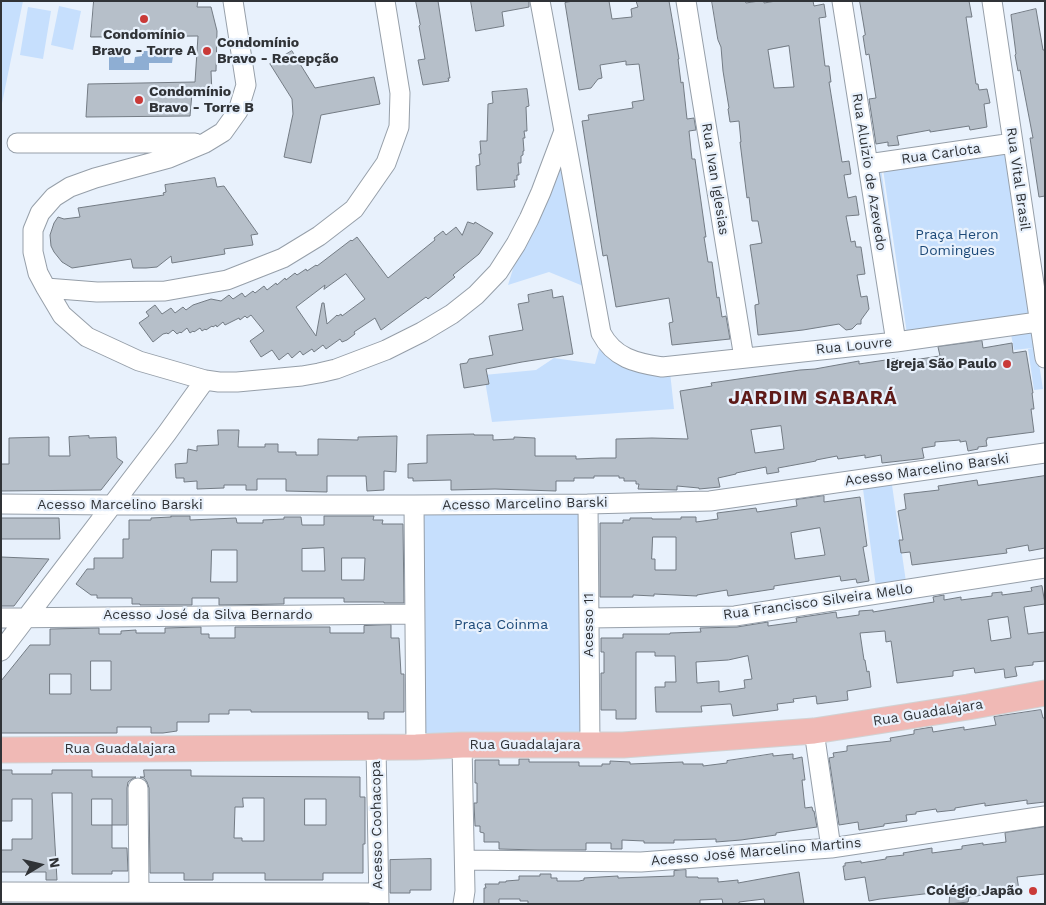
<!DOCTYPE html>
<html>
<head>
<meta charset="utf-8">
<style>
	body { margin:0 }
	#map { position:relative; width:1046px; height:905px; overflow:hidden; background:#e8f1fc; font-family:"Work Sans",sans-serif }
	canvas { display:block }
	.frame { position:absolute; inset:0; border:2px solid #303337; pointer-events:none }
	.north { position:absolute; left:15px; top:840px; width:50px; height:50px; -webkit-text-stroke:4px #e8f1fc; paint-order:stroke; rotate:81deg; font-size:14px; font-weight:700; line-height:20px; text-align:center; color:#303337 }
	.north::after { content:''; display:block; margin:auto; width:18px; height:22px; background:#303337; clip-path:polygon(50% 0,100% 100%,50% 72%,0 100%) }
</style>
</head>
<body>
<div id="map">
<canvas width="1046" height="905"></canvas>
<div class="frame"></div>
<div class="north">N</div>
</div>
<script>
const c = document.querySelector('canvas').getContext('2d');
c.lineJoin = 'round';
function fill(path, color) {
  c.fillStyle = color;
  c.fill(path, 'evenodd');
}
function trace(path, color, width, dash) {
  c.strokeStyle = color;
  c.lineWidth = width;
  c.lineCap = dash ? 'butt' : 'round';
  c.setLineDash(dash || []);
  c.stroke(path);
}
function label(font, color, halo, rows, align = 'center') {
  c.font = font + ' "Work Sans",sans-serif';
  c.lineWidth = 4.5;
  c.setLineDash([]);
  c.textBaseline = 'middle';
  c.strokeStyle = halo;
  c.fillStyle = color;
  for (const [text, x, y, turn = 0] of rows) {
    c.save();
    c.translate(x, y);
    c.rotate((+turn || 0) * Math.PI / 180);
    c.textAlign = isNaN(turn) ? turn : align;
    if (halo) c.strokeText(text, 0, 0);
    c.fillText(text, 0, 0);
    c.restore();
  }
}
const green = new Path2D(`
	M1 1H23L1 108Z
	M59 6 81 11 73 50 51 45Z
	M28 7 51 11 43 59 20 55Z
	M563 150 588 288 549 272 508 285 516 259Z
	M1007 152 1031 317 907 334 883 169Z
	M881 169 905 334H900L873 170Z
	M1033 326 1043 389 1034 390 1028 349 1032 348 1014 350 1010 329Z
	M600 346 670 372 674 409 492 422 484 375 536 370 554 358 595 364Z
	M892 485 906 582 876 587 863 489Z
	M421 514H580V737H421Z`);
const water = new Path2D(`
	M109 50H124V63H134L135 57 142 56V51H149V56H173L172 63H149V70H109Z`);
const building = new Path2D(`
	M94 1H198L197 7H211L217 31 216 71H211L212 94 192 93 190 116 86 117 88 84 195 82 198 36 91 37Z
	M416 1H438L450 78H448L449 81 423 85 418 60 425 59 419 26 420 25Z
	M471 1H529V7L502 12 504 26 476 31Z
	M573 1H609L612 19 632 17 631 9 638 7 636 1H669L679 59H678L681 83 683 82 687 119 694 118 696 130 689 131 692 159H695L706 237H704L708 262H712L717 298 719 297 722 317 726 316 730 339 672 345 669 323 673 322 669 298 616 307 607 255 603 256 582 121 589 120 588 115 633 108 632 102 644 100 639 64 626 65V61L600 65 602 78 598 79 591 88 579 90 565 3Z
	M712 1H745L746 3 759 1H764V3L776 1H813L814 6 824 4 826 17 819 18 825 66H829L831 82H829L842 162 849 161 851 174 844 175 848 198 856 196 859 215 846 216 851 242 855 241 856 247H861L865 274 857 275 861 297 867 296 869 309 861 320V324H857L852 329 846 330 839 324 803 330 758 335 755 308V305L759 304 750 245 762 243 758 221H752L749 197 747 198 740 142H741L739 121 730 122 728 109 729 108 723 71 721 47 718 40ZM789 46 794 87 774 88 768 50Z
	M860 1H969L972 17H966L976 84H978L979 90 987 89 990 103 984 104 987 127 970 130 969 126 930 132V130L897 136 899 145 888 146V142L876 144 869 99 876 98 869 54 866 55 863 36 865 35Z
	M1036 9 1043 50H1045V196L1039 197 1030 138H1033L1020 70 1018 71 1015 55 1016 54 1011 15Z
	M292 51 315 88 374 77 380 104 321 115 311 163 284 157 293 114 292 99 270 64Z
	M527 89 529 106 526 107 527 131H524L525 138H523L524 151H523V155L521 156V163H518L519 175H517V180H514L515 187 477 190 476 166 480 165 479 154H481L480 141H487L488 104 493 103 492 92Z
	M215 178 217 187 224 186 258 234 251 235 253 245 224 249 225 254 172 263 171 256 157 267 146 268H133L131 259 72 268 62 262 54 252 51 246 50 235 54 223 58 217 64 219 80 217 78 208 164 195 163 193 166 192 165 185Z
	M468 222 474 224 475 222 493 233 479 254 453 275 455 277 428 299 426 297 381 330 375 318 354 332 355 334 347 340 342 342 340 339 326 349 323 345 314 352 312 349 303 355 300 351 292 358 288 353 279 360 272 350 261 357 250 341 264 331 251 315 247 318 245 316 240 320 239 318 225 325 223 322 217 327 216 325 213 327 212 326 206 330 205 329 202 331 200 328 194 332 193 331 190 333 187 328 181 333 180 332 177 334 173 330 168 334 167 333 163 334 153 342 139 323 149 316 146 312 155 305 162 314 171 308 175 313 183 307 186 310 193 305 211 299 221 301 229 295 233 299 242 293 245 297 253 291 255 293 264 286 267 290 276 283 277 285 285 278 286 280 295 273 297 275 306 269 307 271 316 265 317 266 351 240 352 241 357 237 388 278 435 240 434 238 443 231 446 235 456 227 462 235ZM346 274 365 299 342 316 341 314 338 316 337 315 327 324 324 303H322L316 336 296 307 325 285 324 289Z
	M552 290 553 298 563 296 573 354 522 362 486 369 489 384 464 388 460 364 467 363 469 359 493 355 489 336 523 330 518 304 529 302 528 295Z
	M982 341 983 348 1012 343 1013 353 1026 351 1033 393H1032L1034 409H1031L1034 432 987 438V440H986L987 446 978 447V449L968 451 966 441 960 442V440L935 442V446L922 448 924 458 918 459 882 463 881 455 865 458V455L838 459 837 456 816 460V461L778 468 779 472 767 474 766 467 736 473V474L718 478 720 487 699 489V488L677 486V490L638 489 639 484H636V481H624V478H619V476H594V478H574V481H556V491L495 489 451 490V480L413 481V478H408V464L427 463V435L474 434V435H493V440L514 439V437L535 438V456H576V459L601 458H616V439L652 438 688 439 680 391 712 386 711 383 800 370 815 369 859 361V364L899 358 900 362 940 356 938 347ZM781 426 784 449 755 453 751 430Z
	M218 430H239L238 447H265V444H278V452H296V455H318V439L358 440V437L397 436 396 472 384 471V490L367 491 366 476H327V492L286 491V479H257V490H246V485H224V488L197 489V481L184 482V478H176L175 464 187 463 188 449 197 451V446L218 445Z
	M89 436V438L116 437 117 458 123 462 101 490 1 491V464H9V438L49 437V456H70L69 437Z
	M1045 476V548L1029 551 1028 545 1006 549 1007 553 912 565 910 552 901 553 899 540H903L898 511 906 509 904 494 939 490 938 486 977 480 978 485Z
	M824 496V502L860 497 867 546 863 547 869 581 857 583 856 579 841 581 840 576 774 586V589L728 596 727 590 697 595V596L654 594V596L633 595V597H600V523H623V520H630V518H652V519H681V517H696V522L718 519 717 513 756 508 757 512 797 506 796 500ZM820 528 825 555 795 559 791 533ZM653 537H676V570H655V559H652Z
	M171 516H190V520L236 518 237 523H263V520L284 519V517H301L302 525H324V516H374L373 520H383L382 524H403L404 603H384V602H344V598H284V604L219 605V598H192V605H140V604H132V598H97V595H91L76 584 87 569H94V558H123V539H129V520H151V518L171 517ZM324 548 325 571H302V549ZM212 550H237V582H211ZM342 558H365L364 580H342Z
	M1 518H59L60 539H1Z
	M1 557 49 559 14 606H1Z
	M1042 586 1045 604 1024 607 1028 634 1045 632V661L1033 662V665L1015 667 1017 676 1005 678 1004 669 975 673 974 668 953 671V676L897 683 891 641 886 642 885 631 860 633 864 660H865L867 672 869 671 871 687 847 691 848 700 817 704 816 696 793 699 794 702 777 704 778 710 733 716 731 704H729L701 706 702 712H656L655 687H665V682H676L675 656H655V652H636V719H616V710H601V673H604V652H601V638H623V634H670V633L701 632 700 628 737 627 768 622V626L797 622 796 618 836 612 837 618 859 615V611L873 610V612L934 602 933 597 944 595V600L961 597V600L992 596V593L1002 592V595L1032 591 1031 588ZM1008 617 1011 638 991 641 988 620ZM748 656 752 679 744 680 745 688 719 692V681L697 683 696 662 728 660Z
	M391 625V638H399L401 674H404V712H384V719H368V712H251V710H229V714H209V722H177V731L163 733H151V727H117V733H1V681L30 645H50V629L99 628V634H121V631L136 630V633H165V628L201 627V634H209V638H235V627H330V633H364V626ZM91 661H111V690H91ZM50 674H71V694H50Z
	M1041 710 1043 718H1045V802L1027 804V800L985 806V803L955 808V810L937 812 936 809 916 812V814L906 815 907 821 884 824V826L859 830 858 822 839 825 829 758 834 757 833 753 847 751V746L891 741 890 738 914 734V730L932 727 933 732 964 727V730L996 725 994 717Z
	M773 754V756L793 754V759L802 757 805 780H802L805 808 812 807 813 811H814L817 827 776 833V835L741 840 716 842V839L684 840H674V843H644V841L622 840V849H611V843H586V850H539L499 849V842H484V833L480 832V826H475L474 803H477V783H475V760H499V765H519V759H529V762H579V766H602V764H610V761L630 762V764L683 762V764H703V766L727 763V761Z
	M1 770H12V774H52V770H92V777H136L132 779 128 782 127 788V825H112V848H127L128 871H112V874H72V793H52L57 880H46V872H1V850H12V839H32V799H12V821H1ZM92 799H112V825H92Z
	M144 770H191V776L360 777V797H365V844H363V873H323V880H265V873H213V880H184V873H150L149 788 147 782 144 778 140 777H144ZM243 798H264V841H242V838H234L235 807H243ZM305 799H326V825H305Z
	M1045 827V874L1017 877 1019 890 969 897 968 902 949 904 950 891 880 899 869 901 865 877 845 880 843 866H845V863L861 861V863L886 859V857L904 855 903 853 932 848V853L962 849V846L983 843V845L1006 842 1005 833Z
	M431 859V890H410V893H390V860Z
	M686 870V877H698V878H718V882L738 880V883L799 872 804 904H765L764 899 739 902V904H723L722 899 700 900V904H528V901H520V899H499V904H484V888H486L485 884H499V882H506V881L519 880V876H540V874H551V878H557V881H579L584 880V878L600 877 618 876V878L674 876V871Z`);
const minor = new Path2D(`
	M233 1 246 85 238 111 223 132 205 143 169 158 95 178 70 187 54 197 40 213 33 230V252L38 273 46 288 62 315 87 337 139 361 205 380 219 382H237L302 376 319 373 336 369 386 350 422 332 452 314 476 295 498 272 516 244 529 219 541 192 564 131 540 1
	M686 1 744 358
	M842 1 896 342
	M992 1 1045 358
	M564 131 601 333C614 358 636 363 662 367L896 342 1045 321
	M17 143H195
	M868 164 1013 143
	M46 288 97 292 165 291 227 280 283 258 319 236 354 209 386 163 399 127 400 93 385 1
	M1 504 112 505H414L588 504 710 501 1045 453
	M588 504 590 745
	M414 505 416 747
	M1 618 414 614
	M589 618 735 616 1045 568
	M1 651 167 433 205 380
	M814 731 831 848
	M462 745 465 891 463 904
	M376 747 379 904
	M138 788 139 892
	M465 860 641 862 831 848 1045 816
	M1 892 378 893`);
const major = new Path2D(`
	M1 750 416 747 462 745H623L814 731 968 707 1045 693`);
const markers = [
	[144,19,5,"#c93a38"],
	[207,51,5,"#c93a38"],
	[139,100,5,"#c93a38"],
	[1007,364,5,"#c93a38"],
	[1033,891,5,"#c93a38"]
];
const poiNames = [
	["Condomínio",144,35,"center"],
	["Bravo - Torre A",144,51,"center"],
	["Condomínio",217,43],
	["Bravo - Recepção",217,59],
	["Condomínio",149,92],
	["Bravo - Torre B",149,108],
	["Igreja São Paulo",997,364,"right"],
	["Colégio Japão",1023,891,"right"]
];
const streetNames = [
	["Rua Carlota",941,154,-8],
	["Rua Aluizio de Azevedo",869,172,81],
	["Rua Ivan Iglesias",715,179,81],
	["Rua Vital Brasil",1018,179,82],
	["Rua Louvre",854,346,-6],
	["Acesso Marcelino Barski",927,470,-8],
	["Acesso Marcelino Barski",525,504,-1],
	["Acesso Marcelino Barski",120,505],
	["Rua Francisco Silveira Mello",818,602,-8],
	["Acesso José da Silva Bernardo",208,615],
	["Acesso 11",589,625,-90],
	["Rua Guadalajara",928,713,-9],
	["Rua Guadalajara",525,745],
	["Rua Guadalajara",120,749],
	["Acesso Coohacopa",377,825,-91],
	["Acesso José Marcelino Martins",756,852,-5]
];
const parkNames = [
	["Praça Heron",957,235],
	["Domingues",957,251],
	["Praça Coinma",501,625]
];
const districtNames = [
	["JARDIM SABARÁ",813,398]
];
fill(green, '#c6dffd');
fill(water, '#8eaed3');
fill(building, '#b6bfc9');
trace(building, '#737b84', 1);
trace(minor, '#969fa9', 21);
trace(major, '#d1d2d3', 27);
trace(minor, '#fff', 19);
trace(major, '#f0b9b5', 25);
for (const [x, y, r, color] of markers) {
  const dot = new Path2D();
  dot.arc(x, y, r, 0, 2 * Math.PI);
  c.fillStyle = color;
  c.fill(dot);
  trace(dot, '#e8f1fc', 2);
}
label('bold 14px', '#303337', '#e8f1fc', poiNames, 'left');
label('14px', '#303337', '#e8f1fc', streetNames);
label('14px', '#1c4978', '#e8f1fc', parkNames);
c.letterSpacing = '1px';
label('bold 19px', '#5e1a18', '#e8f1fc', districtNames);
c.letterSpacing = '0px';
</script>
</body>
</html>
